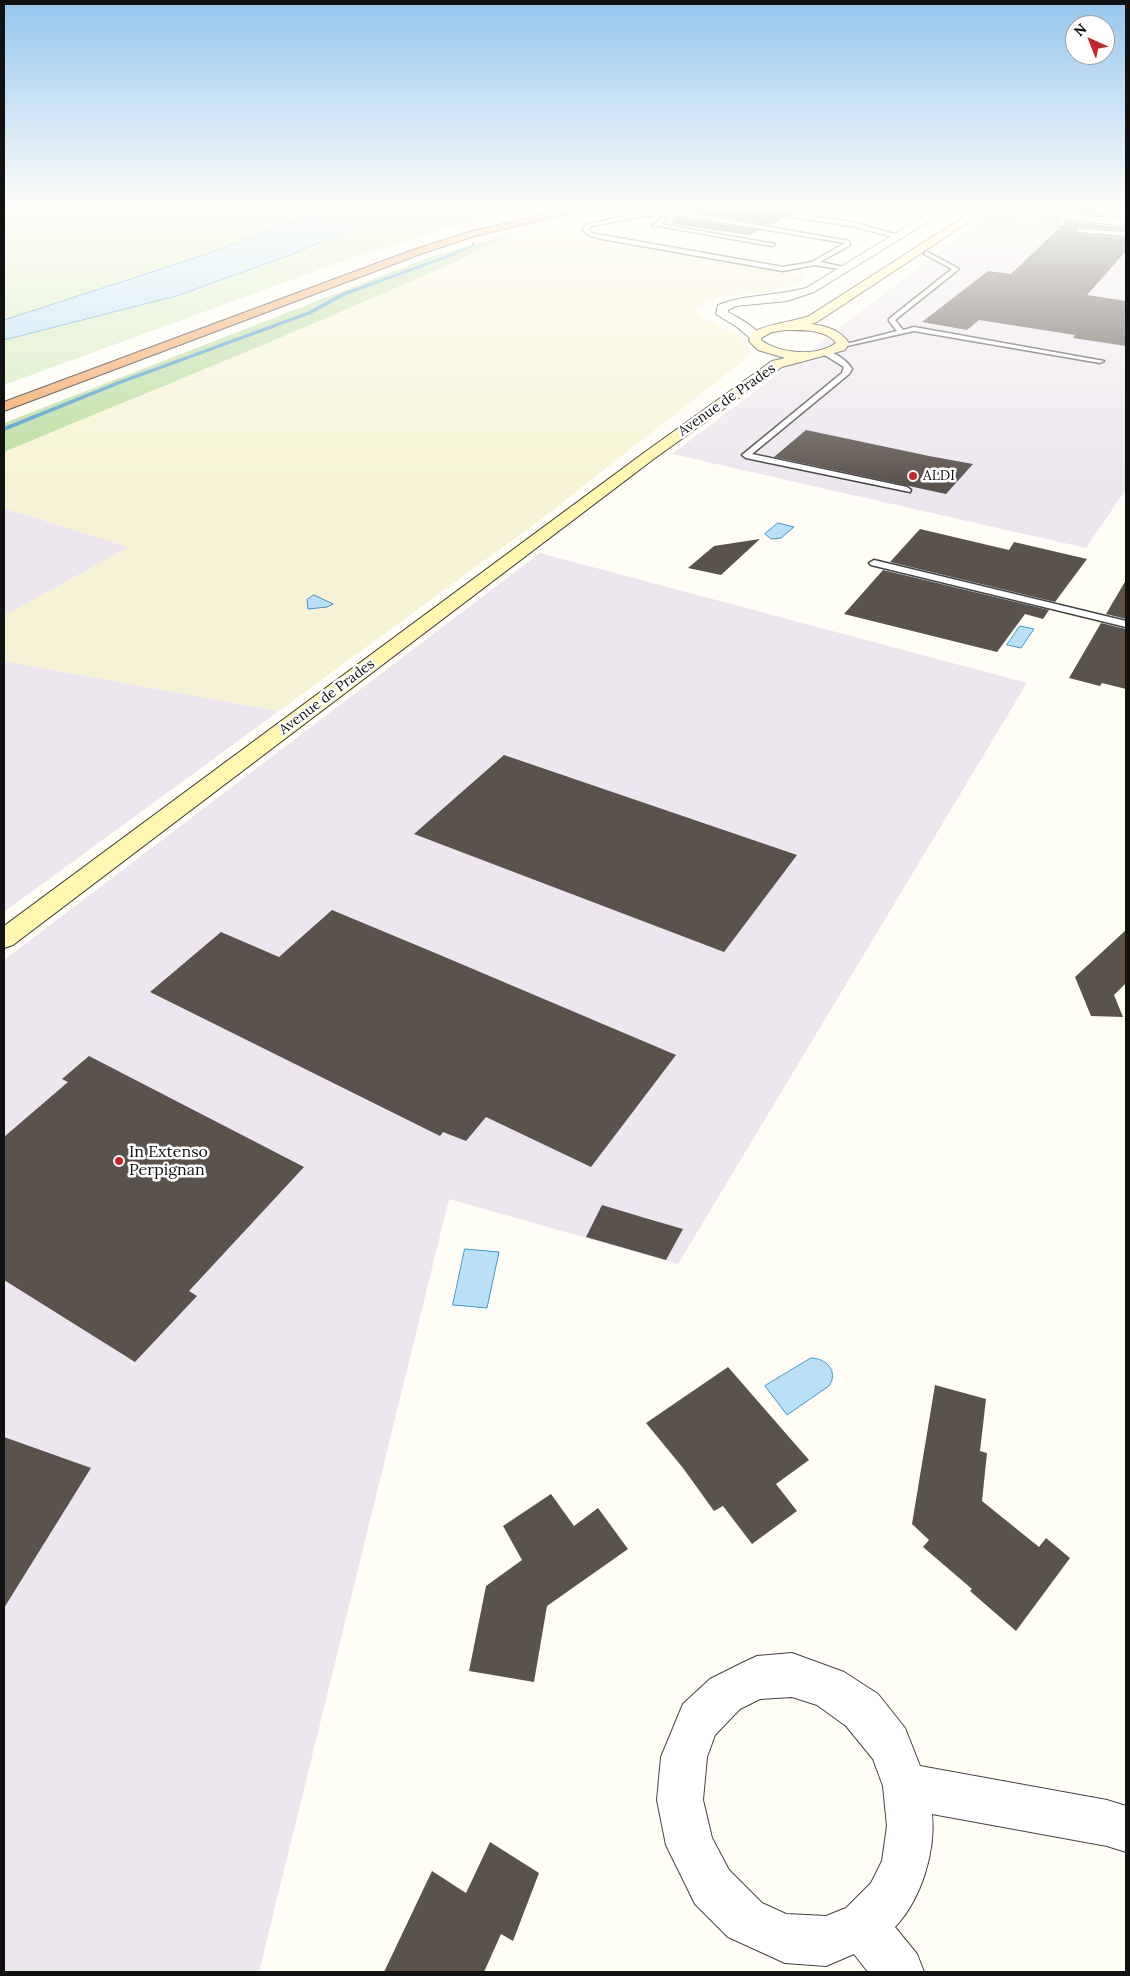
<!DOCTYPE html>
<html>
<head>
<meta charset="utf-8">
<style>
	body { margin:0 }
	#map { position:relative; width:1130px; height:1976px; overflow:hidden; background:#fffdf5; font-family:Lora,serif }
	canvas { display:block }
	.frame { position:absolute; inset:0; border:5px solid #111; pointer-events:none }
	.north { position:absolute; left:1065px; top:15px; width:50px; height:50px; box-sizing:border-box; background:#fff; border:1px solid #a0a0a0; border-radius:50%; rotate:316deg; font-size:14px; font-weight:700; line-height:20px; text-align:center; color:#111 }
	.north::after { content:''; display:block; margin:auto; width:18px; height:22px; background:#c4262e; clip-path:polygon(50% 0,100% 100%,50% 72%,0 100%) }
</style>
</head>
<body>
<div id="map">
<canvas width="1130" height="1976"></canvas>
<div class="frame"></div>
<div class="north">N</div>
</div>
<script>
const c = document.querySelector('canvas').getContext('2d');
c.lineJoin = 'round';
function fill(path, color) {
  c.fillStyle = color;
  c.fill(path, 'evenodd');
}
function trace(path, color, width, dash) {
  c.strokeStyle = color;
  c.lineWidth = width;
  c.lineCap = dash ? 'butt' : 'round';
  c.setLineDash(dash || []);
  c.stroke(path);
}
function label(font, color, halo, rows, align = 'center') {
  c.font = font + ' Lora,serif';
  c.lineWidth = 5;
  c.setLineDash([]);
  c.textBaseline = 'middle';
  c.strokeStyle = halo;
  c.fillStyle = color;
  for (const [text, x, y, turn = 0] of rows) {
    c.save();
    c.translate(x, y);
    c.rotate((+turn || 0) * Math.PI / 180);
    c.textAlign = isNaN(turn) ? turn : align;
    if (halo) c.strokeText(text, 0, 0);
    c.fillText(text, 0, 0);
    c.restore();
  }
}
const industrial = new Path2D(`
	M999 207H1126V489L1086 548 672 454Z
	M4 508 129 547 4 616Z
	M540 553 1027 683 678 1264 449 1199 259 1972H4V960Z
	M4 661 279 711 4 912Z`);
const farmland = new Path2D(`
	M567 221 562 228 621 244 808 276 795 285 766 292 719 297 694 309 703 318 744 338 750 352 743 361 540 520 279 711 4 661V616L129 547 4 508V452L362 303 457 261 506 238 511 234Z`);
const green = new Path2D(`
	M4 207H334L201 256 4 320Z
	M401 207H537L447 228 340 262 4 385V340L176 296 293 254Z`);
const forest = new Path2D(`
	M511 234 507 238C341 315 172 382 4 452V423L394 271 433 256Z`);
const water = new Path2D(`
	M334 207H401L293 254 176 296 4 340V320L201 256Z
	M778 523 794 527 781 538 771 539 765 534Z
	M314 595 333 604 327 607 308 609 307 600Z
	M1020 626 1034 629 1021 648 1007 645Z
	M465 1249 499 1252 487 1308 453 1305Z
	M811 1358C826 1358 839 1371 829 1386L787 1415 765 1386Z`);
const stream = new Path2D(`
	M496 207H500L485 216V214Z
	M472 242H474L475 246 447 258 346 295 311 314 120 384 4 431V427L116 382 307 312 342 293 445 256 472 245Z`);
const building = new Path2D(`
	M674 207H809L792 213 790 216 770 225 674 209Z
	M1080 207H1088L1109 216 1075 212Z
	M678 217 759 230 749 235 672 224 673 220 677 219Z
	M1066 221 1126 228V230L1077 227 1075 229 1079 234 1126 238V251L1087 295 1126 301V346L1073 338 1075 335 979 320 967 330 922 322 988 271 1011 274 1059 228 1065 226Z
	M806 430 929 456 973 464 946 494 774 457Z
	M920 529 1009 550 1014 542 1087 559 1055 602 890 562Z
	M760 539 721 575 688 568 714 546Z
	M883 570 1049 610 1043 619 1025 614 997 652 844 614Z
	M1126 580V619L1106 614Z
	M1101 623 1126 629V689L1102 683 1100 686 1069 678Z
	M504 755 797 855 724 952 414 834Z
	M332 910 440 955 676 1055 591 1167 486 1117 466 1141 443 1132 440 1136 150 992 221 932 279 957Z
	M1126 930V983L1114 995 1123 1017 1091 1016 1075 977Z
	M89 1056 304 1167 189 1291 197 1296 135 1362 4 1280V1137L68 1082 62 1079Z
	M602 1205 645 1218 683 1229 666 1260 586 1237Z
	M728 1367 809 1460 776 1484 797 1511 752 1544 723 1506 714 1511 683 1468 646 1423Z
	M935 1385 986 1399 980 1451 987 1453 982 1501 1039 1547 1046 1538 1070 1558 1016 1631 970 1591 972 1589 923 1547 929 1540 912 1524Z
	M4 1437 91 1468 4 1608Z
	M551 1494 574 1526 598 1508 628 1549 547 1606 534 1682 469 1671 486 1586 522 1560 503 1526Z
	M490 1842 539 1873 513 1941 501 1934 484 1972H384L432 1871 466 1893Z`);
const lane = new Path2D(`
	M678 211 849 241 850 245 820 262 849 268 846 270 814 265 783 271 602 239 588 235 582 229 588 224 643 212ZM678 215 845 243 812 262 783 267 602 235 592 233 588 229 592 226 643 216Z
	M794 214 852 222 901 236 898 238 851 226 792 217Z
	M1063 214 1066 216 1063 225 1058 226 1060 216Z
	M674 215 676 218 667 219 660 224 775 244 772 246 652 225 664 217Z
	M1077 229 1126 232V236L1079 232Z
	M926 251 959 269 895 320 903 330 914 327 1104 361 1100 363 914 331 838 348V346L897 331 889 321V319L952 269 924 254Z
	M823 350C832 350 848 361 852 369L849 374 752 454 907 487 911 490 910 492 746 458 742 455 842 373 844 367 823 354Z
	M874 560 1126 621V627L871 565 869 563Z`);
const street = new Path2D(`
	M939 207H952L814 292 787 301 736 306 728 310V312C740 319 753 325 761 336L759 339H751L737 327 716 314 718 305C746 294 777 296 806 288Z
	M1031 209 1126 220V226L1031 215 988 218 983 215 988 212Z
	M792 1653 844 1672 878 1694 905 1728 920 1766 1107 1800 1126 1806V1852L1107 1846 932 1814C936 1851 921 1900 895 1927L917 1954 924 1972H868L854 1954 826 1966 785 1963 728 1937 695 1904 666 1845 657 1800 661 1757 683 1704 710 1679 742 1663 757 1656ZM792 1697 817 1705 846 1726 873 1759 883 1786 887 1826 882 1861 871 1883 846 1908 826 1916 786 1914 762 1903 729 1870 712 1838 703 1800 707 1757 715 1735 740 1709 760 1699Z`);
const secondary = new Path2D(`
	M979 207H991L817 322 811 324C827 326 840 330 849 343L845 350 782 367 655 458 13 945 4 948V926L645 452 772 361 785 358 758 350 749 341 751 333C769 323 789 323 809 316ZM786 330C802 330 826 329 836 343 817 357 780 354 761 340V338L772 332Z`);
const highway = new Path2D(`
	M575 207H595L472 237 418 255 4 411V402L410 251 465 233Z`);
const markers = [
	[913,476,5,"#c4262e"],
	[119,1161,5,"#c4262e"]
];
const farStreetnames = [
	["Avenue de Prades",727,400,-35],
	["Avenue de Prades",327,697,-37]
];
const farPoinames = [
	["ALDI",923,476]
];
const poiNames = [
	["In Extenso",129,1152],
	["Perpignan",129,1170]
];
fill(industrial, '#eee6ef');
fill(farmland, '#f6f3d4');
fill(green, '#d5ebbd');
fill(forest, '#b9dc9c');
fill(water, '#b9e0f7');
trace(water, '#3f96cf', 1);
fill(stream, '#3f96cf');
fill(building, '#5a524d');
trace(lane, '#444', 3);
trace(street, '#444', 2);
trace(secondary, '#333', 2);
trace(highway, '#222', 2);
fill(lane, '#fff');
fill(street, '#fff');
fill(secondary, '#fff6b0');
fill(highway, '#f5a25d');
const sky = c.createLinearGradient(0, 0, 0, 484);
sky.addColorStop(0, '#95c6ee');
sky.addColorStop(0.43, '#fffefa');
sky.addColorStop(1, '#fffefa00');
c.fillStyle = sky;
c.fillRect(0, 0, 1130, 484);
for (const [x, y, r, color] of markers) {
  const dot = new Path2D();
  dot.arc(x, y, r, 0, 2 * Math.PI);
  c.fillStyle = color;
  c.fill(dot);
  trace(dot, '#fff', 2);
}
label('14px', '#111', '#fff', farStreetnames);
label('14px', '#111', '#fff', farPoinames, 'left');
label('16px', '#111', '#fff', poiNames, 'left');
</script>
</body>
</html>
